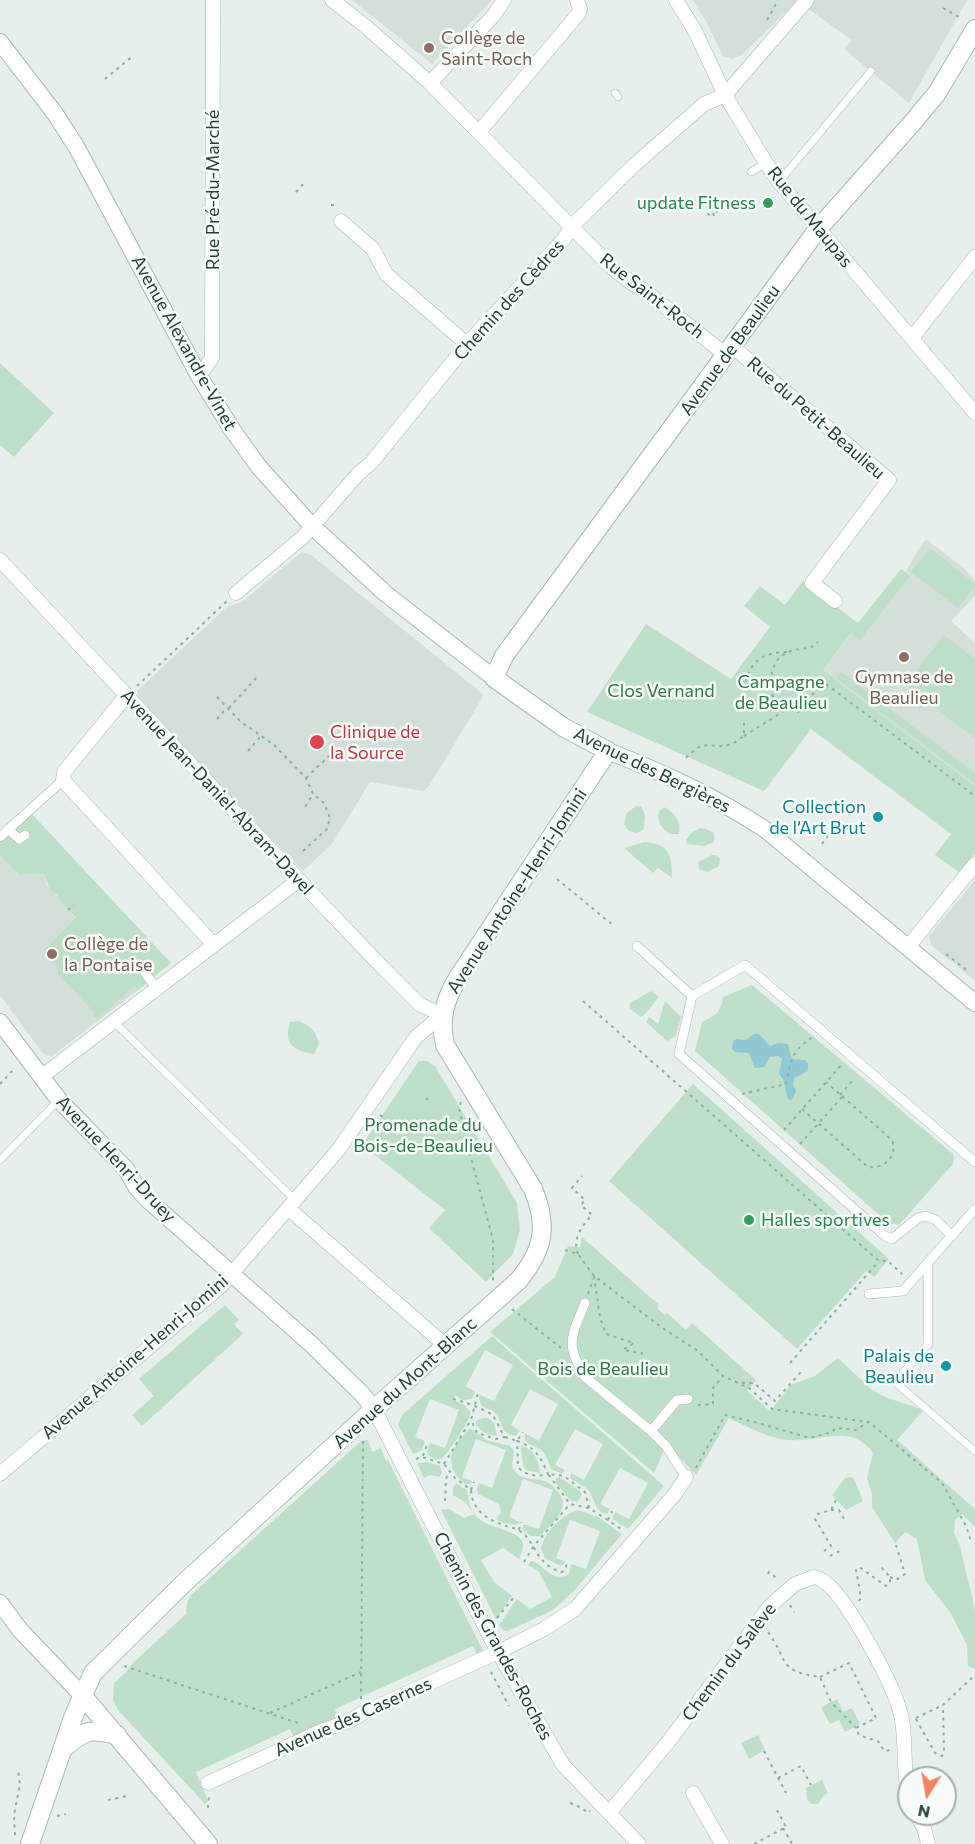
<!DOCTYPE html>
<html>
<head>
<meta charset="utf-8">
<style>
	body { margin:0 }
	#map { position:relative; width:975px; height:1844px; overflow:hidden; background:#e6efeb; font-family:Commissioner,sans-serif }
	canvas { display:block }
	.north { position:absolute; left:897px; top:1766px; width:60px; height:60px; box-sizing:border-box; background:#f7fbf9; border:2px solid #a3b1ad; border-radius:50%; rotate:191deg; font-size:16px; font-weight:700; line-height:24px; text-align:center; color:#24423a }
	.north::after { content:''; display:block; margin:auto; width:21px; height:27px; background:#f4845f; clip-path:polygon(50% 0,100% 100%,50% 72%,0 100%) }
</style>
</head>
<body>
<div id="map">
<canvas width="975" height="1844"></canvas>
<div class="north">N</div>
</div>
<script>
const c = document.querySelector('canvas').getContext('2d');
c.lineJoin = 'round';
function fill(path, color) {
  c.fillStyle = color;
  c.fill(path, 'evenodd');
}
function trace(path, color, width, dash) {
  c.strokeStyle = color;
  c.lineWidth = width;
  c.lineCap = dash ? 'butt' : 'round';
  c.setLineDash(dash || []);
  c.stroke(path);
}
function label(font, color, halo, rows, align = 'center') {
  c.font = font + ' Commissioner,sans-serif';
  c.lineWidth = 5;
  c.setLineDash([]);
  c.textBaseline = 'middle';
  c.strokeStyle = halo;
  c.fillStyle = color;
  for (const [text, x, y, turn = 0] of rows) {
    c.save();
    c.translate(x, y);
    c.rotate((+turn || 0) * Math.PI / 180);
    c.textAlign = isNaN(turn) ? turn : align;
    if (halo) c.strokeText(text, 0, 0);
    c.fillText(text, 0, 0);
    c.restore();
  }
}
const built = new Path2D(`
	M352 0H492L432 64Z
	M693 0H967L909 103 844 49 852 40 797 1 742 55 732 59 723 56 721 52 707 23Z
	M926 539 965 569 975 581V596L951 621 975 643V786L823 670 901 569 906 572 916 553Z
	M302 552 310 554 484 695 429 786 423 791 370 782 332 844 303 871 139 703 137 691 228 606 242 602Z
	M0 856 19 875 44 874 47 885 76 919 74 922 138 990 52 1056 46 1055 41 1051 0 995Z
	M975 880V981L931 945 929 936Z`);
const green = new Path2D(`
	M0 363 54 413 14 457 0 445Z
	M930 548 975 584V586L958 608 911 572Z
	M901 569 910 576 860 640 851 633 823 670 975 786V853L960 873 935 855 951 834 811 729 764 791 587 712 646 624 731 679 770 627 744 606 760 586 785 605 803 581 858 623Z
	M944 635 975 659V738L905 685Z
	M841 672 975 773V784L836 678Z
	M636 806H641L645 815 644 829 637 833 629 831 624 824 627 813Z
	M664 807C675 813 682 822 679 834H670C661 828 656 821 659 811Z
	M31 813 171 963 138 990 134 986 98 1019 93 1015 95 1013 57 973 60 970 43 951 76 918 57 897V895L50 890 44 874 19 875 0 856V842Z
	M701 828 706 829 714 833V842L704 846 687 844 686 840 692 832Z
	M644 842C669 843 672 855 672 878L658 868 653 873 624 848Z
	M712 855H716L720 858 719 866 708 872 699 869 698 862Z
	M752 985 953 1154 954 1158 953 1164 899 1225 888 1223 695 1051 702 1022C714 1017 722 1011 723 997Z
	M651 991 659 997 643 1016 640 1017 629 1007 630 1003Z
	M665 1001 681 1017 676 1036 667 1041 646 1022 649 1017 658 1024Z
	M298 1021C311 1026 316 1030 319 1044L314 1054C294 1051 283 1044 290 1022Z
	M419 1061H427L435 1066 517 1203 520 1230 513 1254 486 1282 429 1228 445 1210 362 1145Z
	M693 1084 889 1259 874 1277 866 1271 797 1349 609 1181Z
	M582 1237 659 1305 657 1308 665 1315 667 1313 686 1330 692 1323 756 1380 747 1391 770 1411 791 1385 815 1376 838 1358 872 1390 885 1397 924 1410 897 1440 975 1509V1527L962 1514 955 1520 954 1533 960 1546 975 1610V1669L968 1666 967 1645 950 1612 925 1580 917 1539 905 1532 895 1543 872 1507V1494L867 1478 873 1453C850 1420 814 1446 781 1439 763 1435 745 1426 729 1418L696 1475 667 1444 654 1473 490 1332 555 1277 568 1246 580 1247Z
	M225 1305 239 1320 234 1324 243 1334 142 1426 132 1415 154 1396 139 1379Z
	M492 1336 664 1486 628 1529 612 1519 615 1512 629 1519 648 1483 620 1468 600 1504 610 1509 607 1514C594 1512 595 1497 587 1489 582 1484 575 1482 570 1478L571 1473 584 1480 603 1444 575 1429 555 1465 565 1470 562 1474 551 1469C549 1464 546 1454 541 1450 533 1445 523 1445 525 1433L539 1441 558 1404 530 1389 511 1425 520 1431 516 1436C497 1433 504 1421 494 1412 490 1409 485 1408 481 1405L479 1398 480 1395 494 1401 513 1365 485 1350 466 1386 475 1392 472 1399 462 1400 455 1395 453 1400 463 1404 471 1412C466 1429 453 1444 443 1458L436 1460 428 1455 427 1452 430 1443 445 1448 459 1410 430 1399 415 1437 425 1441 422 1450 413 1454 398 1424 403 1414Z
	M482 1418H488L494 1423 497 1436C488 1436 480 1431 475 1423L476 1421Z
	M470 1428 486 1440 510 1446 514 1451C514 1457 510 1464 514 1470 522 1482 538 1477 549 1483 553 1485 556 1490 559 1493 571 1510 551 1524 540 1536H530L522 1529 524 1524 539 1529 553 1490 523 1479 509 1517 520 1522 516 1525 503 1523 496 1519 501 1512 499 1504 478 1494 477 1489 479 1483 492 1488 506 1450 476 1439 462 1477 472 1481 471 1484H465C442 1465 450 1447 470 1428Z
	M368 1440 372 1452 381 1448 386 1461 388 1460 483 1651 477 1654 473 1646 335 1709 339 1719 295 1739 290 1729 196 1772 208 1801 205 1804 118 1710 113 1700 114 1683 125 1673 133 1663 186 1614 187 1602 191 1595 361 1441Z
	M521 1446C534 1448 539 1461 540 1473L526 1470 523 1465Z
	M427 1462 440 1466 442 1472 440 1477 430 1475 424 1478 417 1463Z
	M559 1477 580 1491 582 1495 577 1502 570 1500 555 1482 556 1478Z
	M851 1477 854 1479 863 1501 846 1510 832 1495 845 1478Z
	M456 1483 467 1490C469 1500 469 1509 477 1517 493 1533 537 1528 519 1559L503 1548 481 1560 494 1582 512 1596 496 1619 441 1510 449 1509 464 1518 474 1514 465 1502 453 1495V1488Z
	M578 1510 598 1517 622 1534 574 1591 553 1610 508 1631 503 1630 499 1625 517 1599 530 1609 552 1597 539 1572 528 1565 531 1561C545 1564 551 1584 569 1574L571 1564 586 1569 600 1531 570 1520 556 1558 566 1562 561 1566 545 1558 541 1549C544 1533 562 1514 578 1510Z
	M837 1699 843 1712 852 1708 860 1724 845 1732 839 1720 830 1724 821 1707Z
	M758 1735 765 1750 749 1759 741 1743Z
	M822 1780 828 1793 824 1795 818 1804H812L807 1800 806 1788Z`);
const water = new Path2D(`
	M754 1034H759L770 1046 778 1043 788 1044 792 1059 805 1060 808 1063V1071L794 1078 793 1086 796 1090 792 1100 788 1099 783 1079 779 1074 782 1059 778 1056 770 1057 764 1067 755 1068 749 1053 735 1052 732 1049 733 1041 737 1039 746 1040Z`);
const path = new Path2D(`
	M943 8 961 18
	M767 20 778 0
	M105 79 134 55
	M296 192 306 181
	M331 205H335
	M710 215 708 214 710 212 714 215 718 213 713 207 719 203
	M137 686 227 601
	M744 689C749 662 760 653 787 652
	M217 697 240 721 274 745 306 778 313 794 305 807
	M773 697C768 680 771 657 791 651 801 647 811 651 818 642
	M758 701 773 697 787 709 798 712 804 707 822 681 975 796
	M229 708 257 677
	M217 719 227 708
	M744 736 787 709
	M248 751 260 737
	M686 758C706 736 710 751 731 744 735 743 740 738 744 736V720
	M306 778 332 753
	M822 844 836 824 845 830
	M303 851 327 829 330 818 324 803 313 794
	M557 879 614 926
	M68 910 74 905
	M946 954 969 972
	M583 1001 879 1261H888L902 1274
	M0 1084 14 1069
	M742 1094 786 1084C792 1059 790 1052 813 1037
	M840 1095 853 1080
	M426 1100 429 1097
	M461 1102 459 1108 466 1139 493 1240V1281
	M802 1109 868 1167C884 1169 898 1157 892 1140L826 1082
	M380 1115 386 1119
	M402 1127 406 1122
	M784 1130 843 1063
	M425 1131 429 1134
	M800 1144 842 1097
	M565 1250 578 1254 594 1276 661 1327 698 1351 723 1376 749 1388 772 1409 869 1422 942 1483 966 1526 971 1541
	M578 1254C572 1239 582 1226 592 1215L581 1205 585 1200 572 1188 582 1176
	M594 1276 600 1318 606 1334 634 1343 623 1350 642 1353V1361L655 1367
	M588 1294 593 1279
	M512 1309 561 1348
	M790 1363 879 1261
	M597 1371C618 1376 634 1374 655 1367
	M742 1383H754L775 1401 801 1372
	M453 1399C462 1401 488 1410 493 1416 498 1422 500 1431 505 1437L496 1439 477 1433 471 1420 478 1393
	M698 1405 713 1404V1388L723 1376
	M505 1437 517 1441 523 1432
	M517 1441C536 1448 540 1456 548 1474 537 1477 526 1476 518 1467Z
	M423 1456 428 1442
	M416 1459 422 1457 444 1464 455 1478 471 1490C472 1512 490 1521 509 1527 512 1528 515 1528 518 1530 536 1539 534 1565 562 1572L565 1570 567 1563
	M444 1464 471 1420
	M696 1468 725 1415 758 1423 810 1438 832 1432 836 1428 856 1430 868 1422
	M471 1490 474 1482
	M445 1501 446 1479 449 1471
	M589 1508 585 1492 564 1476 548 1474 570 1504 589 1508 623 1530
	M831 1510H839L844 1519
	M608 1520 612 1511
	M519 1530 521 1522
	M824 1551 831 1546 815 1519 818 1514 831 1510 837 1498
	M830 1556 840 1551
	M524 1562 533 1547 570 1504
	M768 1574 769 1572 779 1580
	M890 1577 896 1580 905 1574 896 1545
	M859 1601 861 1598 856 1570 859 1567 862 1569 886 1586 890 1583V1577L881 1567
	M790 1605 794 1612
	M497 1618 514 1597
	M768 1632C789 1661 777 1671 820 1677L831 1702 856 1728
	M124 1666 301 1724
	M491 1672 509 1706
	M820 1677 849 1663 876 1718 856 1728 859 1735 879 1742 884 1751 891 1750
	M361 1699 363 1441
	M270 1713 361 1672
	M916 1718 943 1705
	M916 1719 935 1753 942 1756 944 1752 943 1705 975 1675
	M764 1751 786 1793
	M778 1778 801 1766 811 1785
	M108 1800 127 1796
	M570 1803 582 1808 588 1813 590 1811
	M208 1808 209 1796
	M57 1816 66 1814
	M783 1828 792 1844
	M15 1835 14 1815 20 1784 18 1769
	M754 1844 786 1827 776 1808`);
const service = new Path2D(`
	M615 93 618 97
	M751 172 766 163
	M779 182 871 71
	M114 1022 295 1200
	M0 1160 59 1100
	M928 1344 895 1382 975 1451`);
const pedestrian = new Path2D(`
	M8 829 19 839 25 835
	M0 837 63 780
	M637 946 692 996 745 965 975 1162
	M145 973 157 989
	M692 996 679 1054 885 1236 892 1239 918 1218 925 1216 936 1220 952 1236
	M869 1294 903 1291 975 1209
	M585 1303C571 1337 565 1344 585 1377L651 1431 666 1446 686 1477
	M928 1344V1263
	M651 1431 677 1400 688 1399`);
const minor = new Path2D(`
	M332 0 364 25 430 83 611 267 630 282 645 291 726 355
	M676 0 695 31 725 95 766 163 779 182 975 413
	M430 83 494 15 504 0
	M725 95 807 0
	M479 132 579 13 580 9 577 0
	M341 221 373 249 386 274 467 344
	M912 338 975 257
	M733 347 889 480 812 583 835 601
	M199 376 212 358 213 0
	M0 560 299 880 382 967 419 1004 442 1015 416 1037 339 1149 221 1286 0 1474
	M236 593 303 537 358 474 372 462 467 344 564 239 571 227 632 167 704 104 725 95
	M126 696 64 772 63 780 214 945
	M908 947 975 864
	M41 1077 299 880
	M288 1208 446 1346
	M374 1409 498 1652 563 1765 639 1844
	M208 1783 321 1731 352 1720 361 1714 498 1652 544 1629 575 1609 675 1494 686 1477
	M693 1793 722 1844
	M609 1813 669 1741 770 1606 795 1584 814 1577C818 1578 823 1580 826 1583 848 1600 895 1687 901 1715 907 1740 902 1770 909 1797
	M916 1814 924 1828 928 1844`);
const tertiary = new Path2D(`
	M0 42 56 115 77 148 199 376 233 431 259 467 312 526 386 594 494 678
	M608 751C666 774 714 796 766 830L975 1003
	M0 1022 59 1100 126 1169 137 1188 148 1200 311 1344 362 1394 374 1409
	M0 1603 20 1630 82 1695`);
const secondary = new Path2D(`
	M82 1695 208 1844
	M64 1748C86 1729 89 1729 117 1735
	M30 1844 74 1715 93 1673 184 1583 364 1418 518 1281C543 1251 549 1227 533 1189L445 1045C439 1018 445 999 459 976L608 751 563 727 494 678 504 656 818 229 913 122 937 93 975 29`);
const markers = [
	[429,48,6,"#8d6e63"],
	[768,203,6,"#2e9e5b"],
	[904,657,6,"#8d6e63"],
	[317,742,8,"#e0444e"],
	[878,817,6,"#0f9aa8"],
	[52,954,6,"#8d6e63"],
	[749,1220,6,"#2e9e5b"],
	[946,1366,6,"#0f9aa8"]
];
const educationNames = [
	["Collège de",441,38],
	["Saint-Roch",441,59],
	["Gymnase de",904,677,"center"],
	["Beaulieu",904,698,"center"],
	["Collège de",64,944],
	["la Pontaise",64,965]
];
const streetNames = [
	["Rue Pré-du-Marché",213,190,-90],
	["Rue du Maupas",810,217,51],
	["Rue Saint-Roch",652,296,38],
	["Chemin des Cèdres",509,300,-48],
	["Avenue Alexandre-Vinet",184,343,61],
	["Avenue de Beaulieu",730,350,-54],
	["Rue du Petit-Beaulieu",816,418,41],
	["Avenue des Bergières",652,770,26],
	["Avenue Jean-Daniel-Abram-Davel",217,792,47],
	["Avenue Antoine-Henri-Jomini",517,891,-57],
	["Avenue Henri-Druey",116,1159,47],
	["Avenue Antoine-Henri-Jomini",135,1357,-41],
	["Avenue du Mont-Blanc",405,1383,-42],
	["Chemin des Grandes-Roches",493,1636,62],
	["Chemin du Salève",729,1662,-53],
	["Avenue des Casernes",353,1717,-24]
];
const leisureNames = [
	["update Fitness",756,203],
	["Halles sportives",761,1220,"left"]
];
const parkNames = [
	["Campagne",781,682],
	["de Beaulieu",781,703],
	["Clos Vernand",661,691],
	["Promenade du",423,1125],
	["Bois-de-Beaulieu",423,1146],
	["Bois de Beaulieu",603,1369]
];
const healthNames = [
	["Clinique de",330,732],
	["la Source",330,753]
];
const cultureNames = [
	["Collection",866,807],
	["de l’Art Brut",866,828],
	["Palais de",934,1356],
	["Beaulieu",934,1377]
];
fill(built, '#d4dfda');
fill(green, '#bfe0c8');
fill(water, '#8ec9d4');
trace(service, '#a8b8b2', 8);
trace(pedestrian, '#a8b8b2', 10);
trace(minor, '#a8b8b2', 15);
trace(tertiary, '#a8b8b2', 18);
trace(secondary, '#a4bbb3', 20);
trace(path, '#86b3a5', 2, [3, 4.5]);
trace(service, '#fff', 7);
trace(pedestrian, '#fff', 9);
trace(minor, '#fff', 14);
trace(tertiary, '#fff', 16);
trace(secondary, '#fff', 18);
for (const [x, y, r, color] of markers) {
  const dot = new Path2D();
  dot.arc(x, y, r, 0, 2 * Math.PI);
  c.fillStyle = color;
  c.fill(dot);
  trace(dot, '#f7fbf9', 2);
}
label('18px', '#785e54', '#f7fbf9', educationNames, 'left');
label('18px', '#24423a', '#f7fbf9', streetNames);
label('18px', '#27864d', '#f7fbf9', leisureNames, 'right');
label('18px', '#2d7a4b', '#f7fbf9', parkNames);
label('18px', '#be3a42', '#f7fbf9', healthNames, 'left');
label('18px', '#0d838f', '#f7fbf9', cultureNames, 'right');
</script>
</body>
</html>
